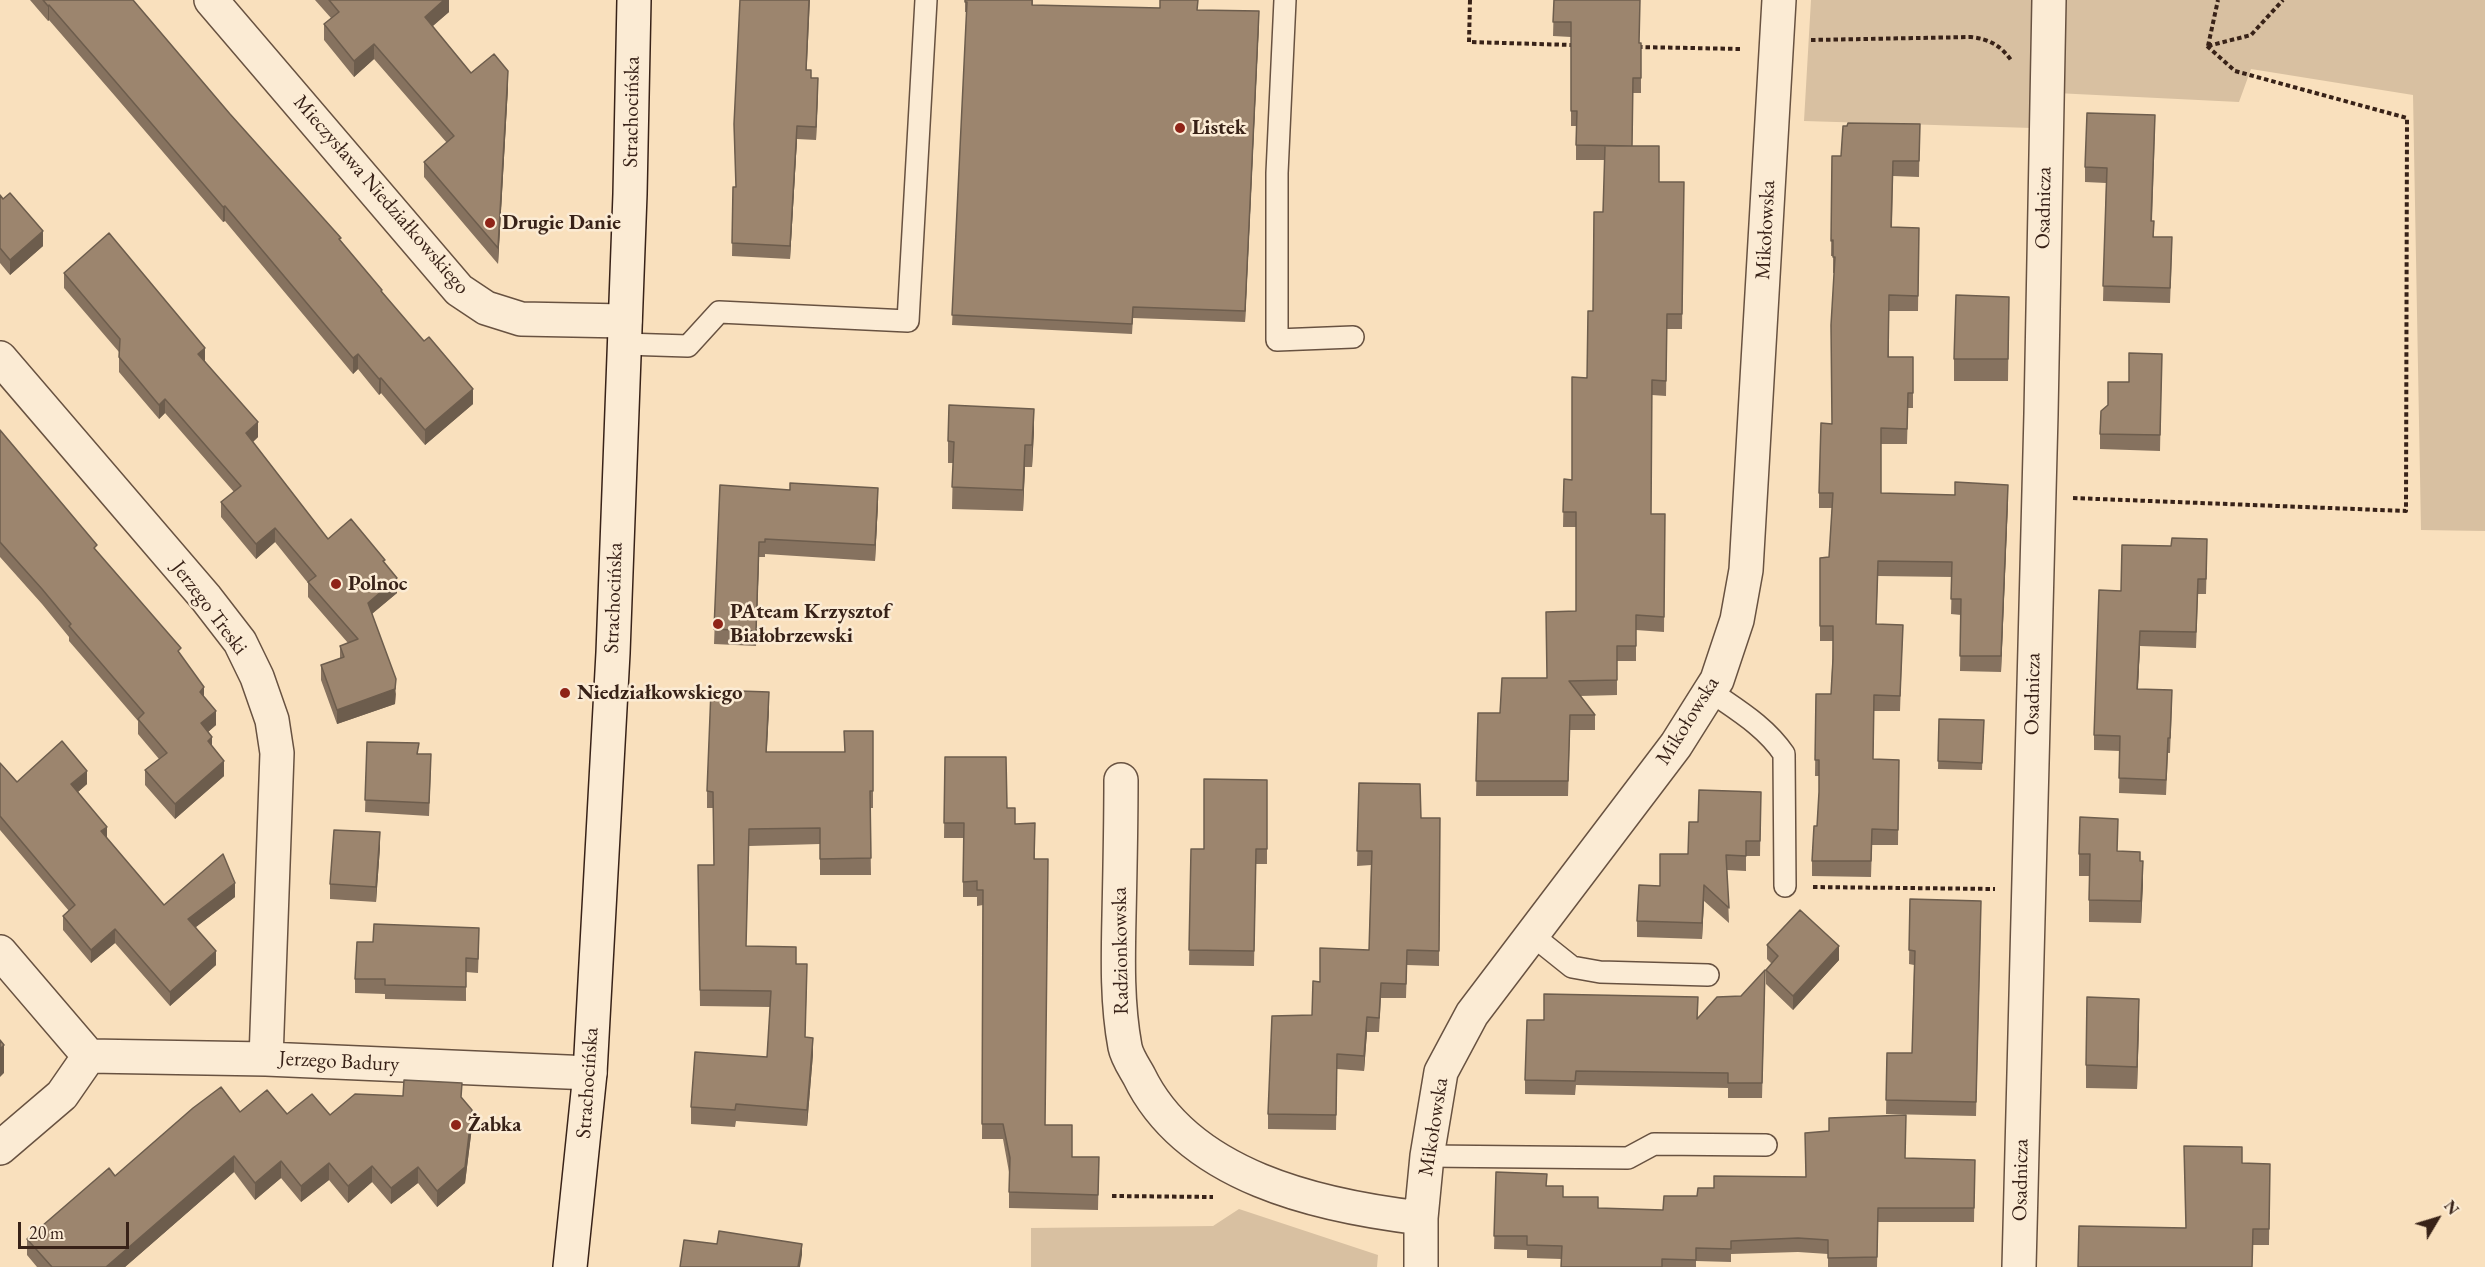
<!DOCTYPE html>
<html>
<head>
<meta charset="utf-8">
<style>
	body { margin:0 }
	#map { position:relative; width:2485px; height:1267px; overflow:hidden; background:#f9e0bd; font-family:"EB Garamond",serif }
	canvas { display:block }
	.north { position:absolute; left:2407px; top:1189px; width:60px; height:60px; -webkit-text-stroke:4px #fbebd4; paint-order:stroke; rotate:52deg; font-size:16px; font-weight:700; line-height:24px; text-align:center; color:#382218 }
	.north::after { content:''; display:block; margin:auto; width:21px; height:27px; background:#382218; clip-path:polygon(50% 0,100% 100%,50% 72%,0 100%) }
	.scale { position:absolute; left:18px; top:1222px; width:111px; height:27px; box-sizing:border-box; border:3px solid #382218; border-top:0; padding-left:8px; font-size:18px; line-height:21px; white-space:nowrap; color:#382218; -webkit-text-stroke:4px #fbebd4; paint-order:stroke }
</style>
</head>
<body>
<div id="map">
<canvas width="2485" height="1267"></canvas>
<div class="north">N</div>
<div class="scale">20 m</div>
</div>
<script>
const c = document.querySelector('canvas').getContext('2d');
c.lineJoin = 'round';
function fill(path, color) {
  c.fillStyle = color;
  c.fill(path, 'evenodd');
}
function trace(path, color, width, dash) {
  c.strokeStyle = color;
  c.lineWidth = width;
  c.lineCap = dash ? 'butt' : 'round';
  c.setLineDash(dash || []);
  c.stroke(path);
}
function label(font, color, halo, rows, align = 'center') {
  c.font = font + ' "EB Garamond",serif';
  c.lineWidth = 5;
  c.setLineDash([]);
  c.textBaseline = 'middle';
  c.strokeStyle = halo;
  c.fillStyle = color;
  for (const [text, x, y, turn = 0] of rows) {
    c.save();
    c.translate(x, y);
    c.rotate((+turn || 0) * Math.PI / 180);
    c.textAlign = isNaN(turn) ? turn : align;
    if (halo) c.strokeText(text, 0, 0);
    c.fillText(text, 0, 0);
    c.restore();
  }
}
const green = new Path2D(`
	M1811 0H2485V531L2421 530 2413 95 2251 69 2239 102 2035 92 2032 128 1804 121Z
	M1239 1209 1378 1255 1377 1267H1031V1228L1213 1226Z`);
const path = new Path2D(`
	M1470 0 1469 42 1573 45
	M1811 40 1971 37C1989 39 2000 45 2011 60
	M2208 46 2251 35 2283 0
	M2208 46 2218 0
	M1638 47 1741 49
	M2073 498 2406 511 2407 118 2235 71 2207 46
	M1813 887 1995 889
	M1112 1196 1213 1197`);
const lane = new Path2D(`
	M1285 0 1277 173V340L1353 337
	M624 344 688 346 719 312 908 321 926 0
	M1710 691C1737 710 1765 726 1784 754L1785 886
	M1532 935 1572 967 1600 972 1708 975
	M1427 1156 1628 1158 1654 1144 1766 1145`);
const street = new Path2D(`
	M211 0 459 290 486 308 521 319 625 321
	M0 358 206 598 240 642 257 677 272 720 277 753 266 1059
	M1121 780C1121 826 1120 871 1119 916 1118 960 1117 1004 1125 1047 1127 1057 1134 1067 1139 1076 1188 1177 1319 1206 1421 1218
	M0 952 89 1056 62 1095 0 1148
	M89 1056 266 1059 590 1073
	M1421 1267V1218L1427 1156 1441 1072 1472 1014 1676 745 1710 691 1717 680 1737 620 1746 570 1779 0
	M2019 1267 2041 414 2049 0`);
const secondary = new Path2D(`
	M570 1267 590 1073 613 653 630 194 634 0`);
const wall = new Path2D(`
	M30 0H133L230 114 341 241 473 404 425 445 381 393 379 395 358 369 353 374 225 221 223 222 115 96 49 20 48 21Z
	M315 0H449V12L432 26 471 73 508 87 498 264 424 177V162L447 143 374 59 354 77 324 40V24L331 18Z
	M965 0H1033V5L1198 10 1259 22 1245 322 1133 318 1132 334 952 325 967 12H965Z
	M1554 0 1639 43H1641V93H1633L1632 146 1659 182H1684L1682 329H1667L1666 396 1652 395 1651 514H1665L1664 632 1636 630V661H1617V695L1580 696 1595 715V730H1570L1568 796H1476L1478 713H1500L1547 678 1576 611V527H1563L1564 479 1572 480 1587 378 1593 311 1603 212 1605 160H1576V126H1571V37L1553 36Z
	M806 70 818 91 816 140 797 139 790 259 732 256 733 187H736L734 124Z
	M1920 124 1919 177 1893 176 1892 227 1919 228 1918 311H1889V357H1913V408H1908L1907 444H1881V493L2008 500 2001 672 1960 671 1961 615 1951 614 1952 577 1878 576 1876 624 1903 625 1900 711H1874L1873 759 1899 760 1898 845H1872L1871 877 1812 876V861L1817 826 1819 794V776H1815L1816 694H1831L1833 641H1820V558L1829 557 1832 508H1819V493L1832 424 1834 273H1833V256H1831L1832 156H1841Z
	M2155 130 2152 221 2154 237 2172 252 2170 303 2103 301 2106 183 2085 182V167Z
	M0 195 43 246 10 275 0 263Z
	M64 273 205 361 258 437 253 442 328 539 385 564 397 593 372 614 396 694 395 704 337 724 321 680V665L340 658V646L348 643 308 597V583L275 542 256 559 221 517V502L234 492 165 413 159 419 119 372V352L64 288Z
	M2009 297 2008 381H1954V359Z
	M2162 354 2160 451 2100 449V434L2108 405 2129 382Z
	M0 430 181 656 204 697 216 725 208 732 212 747 224 776 175 819 145 785V770L159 759 138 734V721L69 641V637L42 604 0 557Z
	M1034 431 1032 467H1025L1023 511 952 509 953 463H948V441Z
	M720 485 878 503 875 561 765 554V557H759L756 646 714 644Z
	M2207 554 2206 594H2198L2196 648 2140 646 2138 689 2172 705 2170 753H2168L2166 795 2119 793 2120 751 2094 750V735L2121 591Z
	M769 709 766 752H844L873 731V808H870L871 875H820V844L749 846 746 946 796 964 807 981 805 1037 813 1054 807 1126 736 1121 735 1127 691 1124V1107L767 1057 770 1007 700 1006 698 865H714L713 808H707V791Z
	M1939 719 1984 720 1982 770 1938 769Z
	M367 742 419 754 431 767 429 816 365 812Z
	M945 757 1007 808 1015 824 1035 838V859L1045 1125 1072 1157H1099L1098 1210 1009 1208V1172L1003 1139H982L983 905 977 906V897H963V838H944Z
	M0 763 17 782 87 784 78 792 107 838 164 905 235 897 196 927 216 965 170 1006 115 943 91 963 63 930V916L69 911 0 830Z
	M1267 780V864H1256L1254 966 1189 965 1191 849H1204Z
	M1359 783 1421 818H1440L1439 966 1407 965 1406 998H1381L1379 1032H1367L1364 1071 1337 1069 1336 1130 1268 1129V1114L1312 1015 1320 981 1369 950 1371 865 1357 866Z
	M1761 792 1760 856H1746V871L1727 870 1729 923 1704 901 1702 939 1637 937V921L1660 886 1688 854Z
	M380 847 376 902 330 899V884Z
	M2118 851 2140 861 2143 883 2141 923 2089 922V876H2079V854Z
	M1910 899 1981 916 1976 1116 1886 1114 1887 1053H1912L1914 965 1909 964Z
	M479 942 478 973 466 972V1001L385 999V994L355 993V979Z
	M1767 945 1839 960 1793 1010 1766 984V970L1772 964 1767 959Z
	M1765 984 1762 1098H1728V1088L1576 1085 1575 1095 1525 1094V1080L1698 1018Z
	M2139 1021 2137 1089 2086 1088V1065Z
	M462 1099 472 1127 465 1183 437 1207 418 1183 391 1204 372 1182 348 1203 329 1180 301 1202 281 1178 255 1200 234 1172 125 1267H37L27 1255V1239L115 1176 240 1112 287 1114 330 1115Z
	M1906 1158 1975 1160 1974 1222H1878L1877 1267H1828V1254L1798 1252 1731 1254V1262L1696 1261V1267H1561L1562 1259 1527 1258V1250L1494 1249 1496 1172 1547 1186 1563 1197 1598 1209 1663 1210 1697 1196 1714 1188 1806 1177Z
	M2242 1163 2270 1164 2269 1245H2253L2186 1228Z`);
const shadedWall = new Path2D(`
	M444 0H449V12L425 33V17Z
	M809 0H810L806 83V70Z
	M49 5V20L48 21V6Z
	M1259 11V22L1245 322V311Z
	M374 44V59L354 77V61Z
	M508 71V87L498 264V248Z
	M818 78V91L816 140V127Z
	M797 126V139L790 259V246Z
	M225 206V221L223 222V207Z
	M43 231V246L10 275V260Z
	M205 348V363L198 354Z
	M358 354V369L353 374V358Z
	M381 378V393L379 395V379Z
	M473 389V404L425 445V430Z
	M165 399V413L159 419V405Z
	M1034 409V431L1032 467V445Z
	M258 422V437L246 448V433Z
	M1025 445V467L1023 511V490Z
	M2008 485V500L2001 672V656Z
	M878 488V503L875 561V545Z
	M275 528V542L256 559V544Z
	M759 542V557L756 646V631Z
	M397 578V593L368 617V603Z
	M2140 631V646L2137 704V689Z
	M396 679 395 704 337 724V710Z
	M204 687V702L200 692Z
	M769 692V709L766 769V752Z
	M216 711V725L201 738V723Z
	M212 737V752L208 741Z
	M224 761V776L175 819V804Z
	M87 771V784L71 798V784Z
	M107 827V840L101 831Z
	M380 832V847L376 902V887Z
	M2143 861V883L2141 923V901Z
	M235 883V897L188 933V919Z
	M1704 885V901L1702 939V923Z
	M115 929V943L91 963V950Z
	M1839 946V960L1793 1010V996Z
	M216 951V965L170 1006V992Z
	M2139 999V1021L2137 1089V1067Z
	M1367 1017V1032L1364 1071V1056Z
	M813 1038V1054L807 1126V1110Z
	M4 1045V1073L0 1077V1049Z
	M472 1110V1127L465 1183 437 1207V1191Z
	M234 1156V1172L125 1267H106Z
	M281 1161V1178L255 1200V1183Z
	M329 1163V1180L301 1202V1186Z
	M372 1166V1182L348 1203V1186Z
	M418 1167V1183L391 1204V1188Z
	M802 1244V1255L800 1267H798Z`);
const building = new Path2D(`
	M43 0H133L230 114 341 238 339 239 382 290 381 291 424 341 429 337 473 389 425 430 381 378 379 379 358 354 353 358 225 206 223 207 115 81 49 5 48 6Z
	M329 0H444L425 17 471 73 494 54 508 71 498 248 424 162 454 136 374 44 354 61 324 24 339 12Z
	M740 0H809L806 70H811V78H818L816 127 797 126 790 246 732 243 733 187H736L734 124Z
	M965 0H1032V5L1160 8V0H1198L1197 10 1259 11 1245 311 1133 307 1132 324 952 315 967 2H965Z
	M1554 0H1640L1639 43H1641V78H1633L1632 146 1576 145 1577 111H1571V22H1553Z
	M2087 113 2155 115 2151 221H2154L2153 237H2172L2170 288 2103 286 2107 168 2085 167Z
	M1848 123 1920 124 1919 161H1893L1891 227 1919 228 1918 296 1889 295 1888 357H1913V393H1908L1907 429 1881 428V493L1955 495V482L2008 485 2001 656H1960L1961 599H1951L1952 562 1878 561 1876 624 1903 625 1900 696 1874 695 1873 759 1899 760 1898 830 1872 829 1871 861H1812L1814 826H1817L1819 792V760H1815L1816 694H1831L1833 659V626H1820V558L1829 557 1833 493H1819L1821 423 1832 424 1831 325 1835 257H1833V240L1831 241 1832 156H1841L1843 126H1847Z
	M1605 146H1659V182H1684L1682 314H1667L1666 381 1652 380 1651 514H1665L1664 617 1636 615V646H1617V680L1569 681 1595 715H1570L1568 781H1476L1478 713H1500L1502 678H1547L1546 612 1576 611V512H1563L1564 479 1572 480V377L1587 378 1588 311H1593L1594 212H1603Z
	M10 193 43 231 10 260 0 248V195L3 199Z
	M109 233 205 348 198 354 258 422 246 433 328 539 351 519 385 560 383 561 397 578 368 603 396 679 395 689 337 710 321 665 344 657 340 646 358 639 308 582 316 576 275 528 256 544 221 502 241 486 165 399 159 405 119 357 120 339 64 273Z
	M1956 295 2009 297 2008 359H1954Z
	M2129 353 2162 354 2160 435 2100 434 2101 411 2108 405V382H2129Z
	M949 405 1034 409 1032 445H1025L1023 490 952 487 954 442 948 441Z
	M0 430 97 545 94 548 181 648 178 651 204 687 200 692 216 711 201 723 212 737 208 741 224 761 175 804 145 770 167 753 138 719 144 713 69 626 71 624 42 589 0 542Z
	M790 483 878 488 875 545 765 539V542H759L756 631 714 629 720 485 790 490Z
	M2172 538 2207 539 2206 579H2198L2196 632 2140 631 2137 689 2172 690 2170 738H2168L2166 780 2119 778 2120 736 2094 735 2099 590 2121 591 2122 545 2171 546Z
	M711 690 769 692 766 752H845L844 731H873V791H870L871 858 820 859V828L749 829 746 946 796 947V964H807L805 1037 813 1038 807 1110 736 1104 735 1110 691 1107 695 1052 767 1057 771 991 700 990 698 865H714L713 792 707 791Z
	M1939 719 1984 720 1982 763 1938 761Z
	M62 741 87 771 71 784 107 827 101 831 164 905 223 854 235 883 188 919 216 951 170 992 115 929 91 950 63 916 75 905 0 816V763L17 782Z
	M367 742 419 743 417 754H431L429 803 365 800Z
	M945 757H1006L1007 808H1015V824L1035 823 1034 859H1048L1045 1125H1072V1157H1099L1098 1195 1009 1192 1010 1158 1003 1124H982L983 890H977V881L963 882 964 823H944Z
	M1204 779 1267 780V849H1256L1254 951 1189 950 1191 849H1204Z
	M1359 783 1420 784 1421 818H1440L1439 951 1407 950 1406 984 1381 983 1379 1018 1367 1017 1364 1056 1337 1054 1336 1115 1268 1114 1272 1016 1312 1015 1313 981 1320 982V948L1369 950 1372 851H1357Z
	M1699 790 1761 792 1760 841H1746V856L1726 855 1729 908 1704 885 1702 923 1637 921 1639 885 1660 886V854H1688L1689 822H1698Z
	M2080 817 2118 819 2117 851 2140 852V861H2143L2141 901 2089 900 2090 854H2079Z
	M334 830 380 832 376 887 330 884Z
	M1910 899 1981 901 1976 1102 1886 1100 1887 1053H1912L1915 951 1909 950Z
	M1800 910 1839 946 1793 996 1766 970 1778 956 1767 945Z
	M374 924 479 928 478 959 466 958V987L385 985V979H355L357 942H373Z
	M1765 970 1762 1083H1728V1073L1576 1071 1575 1081 1525 1080 1527 1020H1544V994L1698 997 1697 1019 1717 997 1741 996Z
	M2087 997 2139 999 2137 1067 2086 1065Z
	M0 1040 4 1045 0 1049Z
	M404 1080 462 1083 461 1097 472 1110 465 1167 437 1191 418 1167 391 1188 372 1166 348 1186 329 1163 301 1186 281 1161 255 1183 234 1156 106 1267H52L27 1239 109 1168 115 1176 193 1108 221 1087 240 1112 267 1090 287 1114 312 1094 330 1115 355 1094 403 1096Z
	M1906 1115 1905 1158 1975 1160 1974 1208H1878L1877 1257 1828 1258V1240L1798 1238 1731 1241V1249L1696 1248V1260L1662 1259V1267H1561L1562 1246 1527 1245V1236H1494L1496 1172 1547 1174 1546 1186H1563V1197H1598V1208L1663 1210 1664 1196H1697L1698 1188H1714V1176L1806 1177 1805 1133 1829 1131V1118Z
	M2184 1146 2242 1147V1163L2270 1164 2269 1229H2253L2252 1267H2078L2079 1226 2186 1228Z
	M719 1231 802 1244 798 1267H680L684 1240 717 1244Z`);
const markers = [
	[1180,128,6,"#8f2418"],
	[490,223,6,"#8f2418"],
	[336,584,6,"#8f2418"],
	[718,624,6,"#8f2418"],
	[565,693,6,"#8f2418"],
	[456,1125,6,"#8f2418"]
];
const streetNames = [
	["Strachocińska",632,112,-89],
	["Mieczysława Niedziałkowskiego",381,195,49],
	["Osadnicza",2044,208,-89],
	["Mikołowska",1766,230,-87],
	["Strachocińska",614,598,-88],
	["Jerzego Treski",209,608,53],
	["Osadnicza",2033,694,-89],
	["Mikołowska",1688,721,-58],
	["Radzionkowska",1121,951,-91],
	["Jerzego Badury",339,1062,3],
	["Strachocińska",588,1083,-86],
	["Mikołowska",1434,1127,-81],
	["Osadnicza",2021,1180,-89]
];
const poiNames = [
	["Listek",1192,128],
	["Drugie Danie",502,223],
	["Polnoc",348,584],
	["PAteam Krzysztof",730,612],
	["Białobrzewski",730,636],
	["Niedziałkowskiego",577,693],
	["Żabka",468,1125]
];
fill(green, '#d8c0a1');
trace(lane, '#685241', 24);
trace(street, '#685241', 36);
trace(secondary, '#382218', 36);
trace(path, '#382218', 4, [4.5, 3]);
trace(lane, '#fbebd4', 21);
trace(street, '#fbebd4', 33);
trace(secondary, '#fbebd4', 33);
fill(wall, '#86725f');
fill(shadedWall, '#6d5d4d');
fill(building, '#9c856e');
trace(building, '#6d5d4d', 1.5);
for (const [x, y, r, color] of markers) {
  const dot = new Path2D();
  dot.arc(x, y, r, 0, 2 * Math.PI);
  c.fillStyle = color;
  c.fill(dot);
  trace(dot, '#fbebd4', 2);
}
label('21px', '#382218', '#fbebd4', streetNames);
label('bold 21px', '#382218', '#fbebd4', poiNames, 'left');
</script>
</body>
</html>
